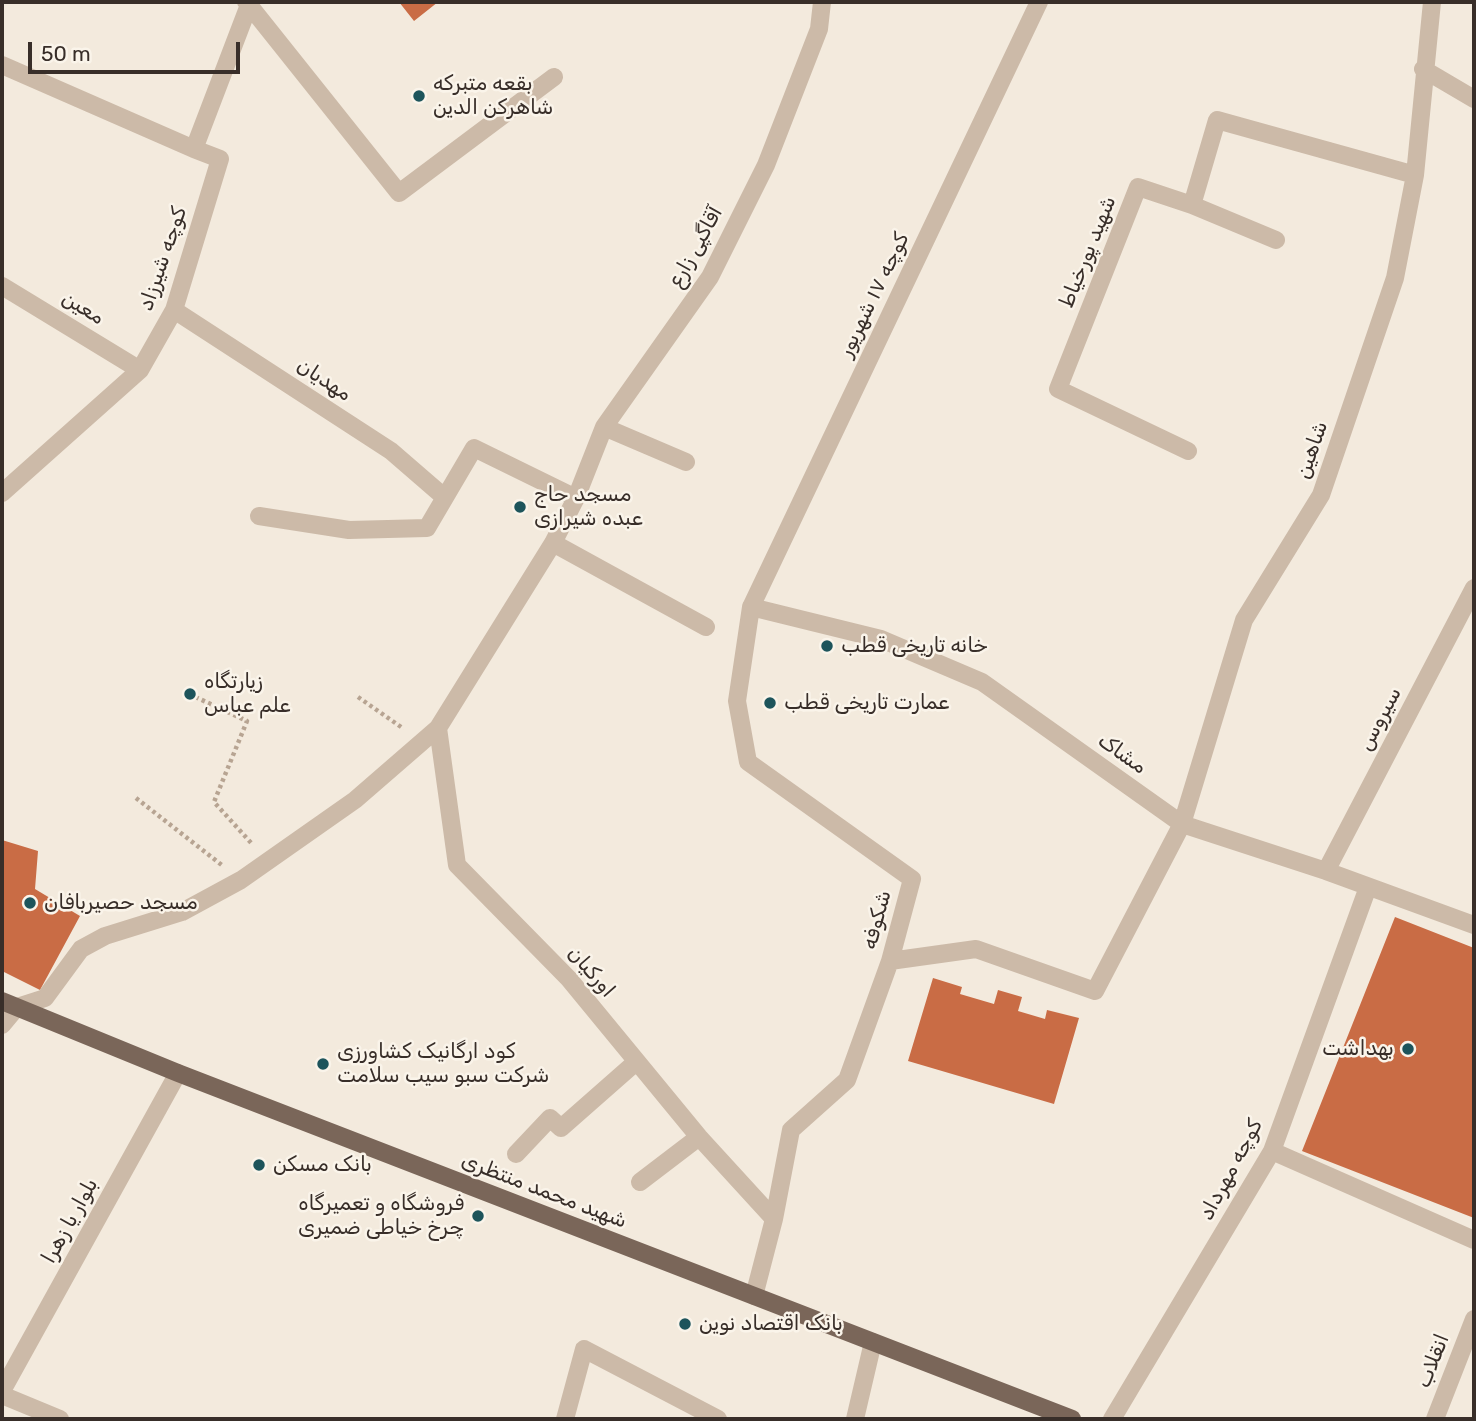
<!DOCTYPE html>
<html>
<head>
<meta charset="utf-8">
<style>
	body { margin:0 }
	#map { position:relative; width:1476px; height:1421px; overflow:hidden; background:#f3eadd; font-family:Rubik,sans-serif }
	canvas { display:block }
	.frame { position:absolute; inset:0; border:4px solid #382e29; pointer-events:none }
	.scale { position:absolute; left:28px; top:42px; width:212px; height:32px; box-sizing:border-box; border:4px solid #382e29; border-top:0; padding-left:9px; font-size:21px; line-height:24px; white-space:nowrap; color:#382e29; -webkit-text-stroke:5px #faf4ea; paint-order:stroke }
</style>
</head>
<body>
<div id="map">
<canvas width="1476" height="1421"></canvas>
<div class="frame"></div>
<div class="scale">50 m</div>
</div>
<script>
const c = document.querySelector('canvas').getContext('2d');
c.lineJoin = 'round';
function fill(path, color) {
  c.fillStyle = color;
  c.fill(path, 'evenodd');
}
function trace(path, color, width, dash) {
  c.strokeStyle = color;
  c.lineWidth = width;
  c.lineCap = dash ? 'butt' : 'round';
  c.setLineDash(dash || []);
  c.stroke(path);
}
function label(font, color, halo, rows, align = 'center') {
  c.font = font + ' Rubik,"Noto Sans Arabic",sans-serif';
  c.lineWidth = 5;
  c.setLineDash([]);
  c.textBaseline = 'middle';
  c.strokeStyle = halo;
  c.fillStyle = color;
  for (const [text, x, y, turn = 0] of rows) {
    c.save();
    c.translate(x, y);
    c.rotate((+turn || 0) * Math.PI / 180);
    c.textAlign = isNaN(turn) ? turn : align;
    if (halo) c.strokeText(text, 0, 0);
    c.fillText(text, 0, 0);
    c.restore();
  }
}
const building = new Path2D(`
	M399 2H438L414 21Z
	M2 840 38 851 35 889 80 916 40 990 2 971Z
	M1395 917 1474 948V1218L1302 1151Z
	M933 978 962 987 960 994 994 1004 998 990 1022 997 1018 1011 1045 1019 1047 1010 1079 1018 1054 1104 908 1061Z`);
const path = new Path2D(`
	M189 694 247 721 214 802 253 845
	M358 697 404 729
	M136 798 223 866`);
const minor = new Path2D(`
	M249 5 399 193 554 77
	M2 65 194 149
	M1423 69 1474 99
	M1192 205 1276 240
	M2 286 140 370
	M174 310 391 451 443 496
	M604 427 686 462
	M1188 451 1058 389 1138 187 1192 205 1217 120 1415 175
	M2 493 140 370 174 310 220 159 194 149 249 5 246 2
	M259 516 349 530 427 528 474 448 576 498
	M553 543 706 627
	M751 607 881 639 982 682 1182 824 1326 871 1474 925
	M438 728 457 865 569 979 699 1137 774 1219
	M1326 871 1474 588
	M890 961 976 949 1095 991 1182 824 1244 620 1321 495 1395 278 1415 175 1432 2
	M2 1025 17 1007 45 998 81 949 105 936 182 912 241 880 355 800 438 728 553 543 576 498 604 427 710 277 766 165 819 29 822 2
	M1272 1151 1474 1240
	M516 1154 550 1118 561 1128 636 1062
	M640 1182 699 1137
	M754 1296 774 1219 791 1130 847 1080 890 961 912 879 748 762 737 701 751 607 1039 2
	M2 1391 178 1073
	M2 1395 60 1419
	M565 1419 584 1349 718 1419
	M855 1419 873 1342
	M1112 1419 1272 1151 1368 887
	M1435 1419 1474 1319`);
const major = new Path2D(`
	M2 1001 178 1073 1072 1419`);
const markers = [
	[419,96,7,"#1d545b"],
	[520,507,7,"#1d545b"],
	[827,646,7,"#1d545b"],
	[190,694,7,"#1d545b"],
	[770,703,7,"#1d545b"],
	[30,903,7,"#1d545b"],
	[1408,1049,7,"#1d545b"],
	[323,1064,7,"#1d545b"],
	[259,1165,7,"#1d545b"],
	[478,1216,7,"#1d545b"],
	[685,1324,7,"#1d545b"]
];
const poiNames = [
	["بقعه متبرکه",433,84],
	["شاهرکن الدین",433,108],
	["مسجد حاج",534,495],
	["عبده شیرازی",534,519],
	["خانه تاریخی قطب",841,646],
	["زيارتگاه",204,682],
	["علم عباس",204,706],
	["عمارت تاریخی قطب",784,703],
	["مسجد حصیربافان",44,903],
	["بهداشت",1394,1049,"right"],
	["کود ارگانیک کشاورزی",337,1052],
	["شرکت سبو سیب سلامت",337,1076],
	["بانک مسکن",273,1165],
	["فروشگاه و تعمیرگاه",464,1204,"right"],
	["چرخ خیاطی ضمیری",464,1228,"right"],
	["بانک اقتصاد نوین",699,1324]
];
const streetNames = [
	["آقاگپی زارع",696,247,-61],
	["شهید پورخیاط",1088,252,-68],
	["کوچه شیرزاد",163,259,-71],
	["کوچه ۱۷ شهریور",874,295,-64],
	["معین",83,308,31],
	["مهدیان",324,380,33],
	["شاهین",1312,450,-71],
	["سیروس",1380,719,-62],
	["مشاک",1122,754,35],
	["شکوفه",877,920,-75],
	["اورکیان",591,972,49],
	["کوچه مهرداد",1231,1170,-62],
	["شهید محمد منتظری",544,1191,21],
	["بلوار یا زهرا",70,1221,-61],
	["انقلاب",1433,1361,-68]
];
fill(building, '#c96c45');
trace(path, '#b7a492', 4.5, [3.5, 3.5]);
trace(minor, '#ccbaa8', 18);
trace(major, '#7a6659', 18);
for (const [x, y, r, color] of markers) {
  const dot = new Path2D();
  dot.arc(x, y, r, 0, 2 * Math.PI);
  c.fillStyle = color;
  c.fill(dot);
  trace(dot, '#faf4ea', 2.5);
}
label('21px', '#382e29', '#faf4ea', poiNames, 'left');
label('21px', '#382e29', '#faf4ea', streetNames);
</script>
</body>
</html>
